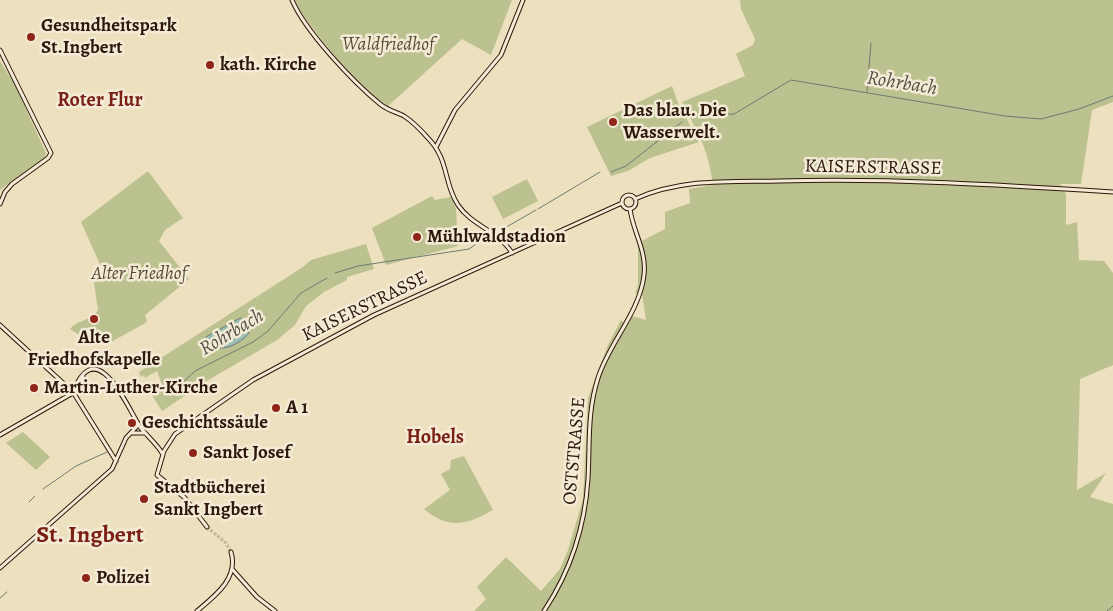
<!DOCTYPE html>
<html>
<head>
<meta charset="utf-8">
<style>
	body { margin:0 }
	canvas { display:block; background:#ede0be }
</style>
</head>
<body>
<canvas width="1113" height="611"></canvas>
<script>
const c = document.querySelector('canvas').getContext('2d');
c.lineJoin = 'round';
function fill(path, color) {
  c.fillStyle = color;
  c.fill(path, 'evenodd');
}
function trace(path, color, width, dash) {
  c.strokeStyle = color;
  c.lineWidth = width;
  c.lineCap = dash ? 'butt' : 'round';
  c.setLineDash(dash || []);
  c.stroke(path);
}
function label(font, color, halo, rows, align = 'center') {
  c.font = font + ' Alegreya,serif';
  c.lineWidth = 5;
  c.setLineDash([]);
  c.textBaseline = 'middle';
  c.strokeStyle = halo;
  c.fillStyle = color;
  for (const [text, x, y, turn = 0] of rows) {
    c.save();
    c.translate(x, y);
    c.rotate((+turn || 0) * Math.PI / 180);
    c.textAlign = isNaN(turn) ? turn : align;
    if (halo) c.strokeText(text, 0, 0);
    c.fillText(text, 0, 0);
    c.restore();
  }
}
const green = new Path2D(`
	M295 0H512L491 55 462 39 388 106C366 94 304 24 295 0Z
	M740 0H1113V102L1092 110 1081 184H1060L1066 194V225L1077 222 1079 260 1104 261 1113 273V365L1080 379 1077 490 1106 473 1090 497 1113 504V611H474L486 599 477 587 506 557 541 591 560 569 568 550 583 499 588 398 608 345 621 320 624 323 629 315 646 320 642 294 635 293 638 286V243L665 229V212L690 203 689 189 713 185C708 147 698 134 682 102L745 76 736 54 753 45 755 39 741 9Z
	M0 61 15 85 46 153 45 157 0 190Z
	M672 86 678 103 699 142 650 158 628 171 611 176 587 127Z
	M148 171 183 218 165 230 159 241 189 279 145 315 147 322 111 342 107 337 99 342 81 336 70 329C79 319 89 322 98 310L94 283 103 271 81 222Z
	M527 179 538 201 503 219 492 197Z
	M432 196 435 200 451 197 456 209 458 246 386 265 372 228Z
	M366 244 374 269 347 277V280L324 292 306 306 295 325 277 340 210 379 162 411 150 392 162 385 157 371 145 378 144 375 141 377 139 372 303 267 311 260Z
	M23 432 50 457 36 470 6 443Z
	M464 456 493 510C467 525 449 530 424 509L450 490 441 474 450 469 451 460Z`);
const water = new Path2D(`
	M241 318 248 324 249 333C244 340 231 348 222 348 216 348 216 346 210 349L203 346 202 341 206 337Z`);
const stream = new Path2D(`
	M867 92 871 43
	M691 116 734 114 791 80 1005 116 1041 119 1079 109 1113 96
	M611 172 626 166 682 122
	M538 209 600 172
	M503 229 536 210
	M335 273 358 266 469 249 485 238
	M173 392 195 371 253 342 268 331 301 293 327 278
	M43 489 76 466 107 452
	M29 502 35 496
	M0 598 7 592
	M1107 611 1113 606`);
const secondaryTunnel = new Path2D(`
	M207 527 226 543 231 552`);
const secondary = new Path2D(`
	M292 0C305 31 353 82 380 104 387 110 396 112 404 116 413 122 420 129 427 137 450 160 443 183 458 205 472 226 499 231 512 253
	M0 50 51 153 48 158 12 184 5 192 0 204
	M436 147 455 110 501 55 523 0
	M622 202a7 7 0 1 1 14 0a7 7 0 1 1-14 0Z
	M635 199C682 178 731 182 780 181 891 178 1002 185 1113 192
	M501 238 537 241
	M0 325 73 392 116 461
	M73 392C96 333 126 404 140 427 147 436 157 444 162 453
	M131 433H144
	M0 435 78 390 83 376
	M207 527 185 498 157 475 164 451 175 434 253 380 374 315 622 203
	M0 568 112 469 126 438 139 424
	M232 569 257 597 275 611
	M197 611C215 596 239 578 231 552
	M544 611C570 572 585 526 588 479 590 445 587 412 598 378 609 343 640 312 644 275 647 251 633 232 630 209`);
const markers = [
	[31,37,5,"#8f2418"],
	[210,65,5,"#8f2418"],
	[613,122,5,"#8f2418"],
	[417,237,5,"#8f2418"],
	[94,319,5,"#8f2418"],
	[34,388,5,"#8f2418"],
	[276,408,5,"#8f2418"],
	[132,423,5,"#8f2418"],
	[193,453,5,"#8f2418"],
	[144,499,5,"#8f2418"],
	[86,578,5,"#8f2418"]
];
const poiNames = [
	["Gesundheitspark",41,26],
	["St.Ingbert",41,48],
	["kath. Kirche",220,65],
	["Das blau. Die",623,111],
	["Wasserwelt.",623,133],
	["Mühlwaldstadion",427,237],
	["Alte",94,338,"center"],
	["Friedhofskapelle",94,360,"center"],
	["Martin-Luther-Kirche",44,388],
	["A 1",286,408],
	["Geschichtssäule",142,423],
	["Sankt Josef",203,453],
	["Stadtbücherei",154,488],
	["Sankt Ingbert",154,510],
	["Polizei",96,578]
];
const parkNames = [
	["Waldfriedhof",388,45],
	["Alter Friedhof",139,274]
];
const streetNames = [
	["KAISERSTRASSE",873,168,1],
	["KAISERSTRASSE",365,307,-26],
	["OSTSTRASSE",575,451,-85]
];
const waterNames = [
	["Rohrbach",902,84,9],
	["Rohrbach",232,333,-31]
];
const neighbourhoodNames = [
	["Roter Flur",100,101],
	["Hobels",435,438]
];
const districtNames = [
	["St. Ingbert",90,536]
];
fill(green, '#bbc18f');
fill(water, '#9abdb6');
trace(water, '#6f7b72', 1);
trace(stream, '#6f7b72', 1);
trace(secondaryTunnel, '#c7b89a', 3, [3, 1.5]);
trace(secondary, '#2e180c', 5);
trace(secondary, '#f3ebd5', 3);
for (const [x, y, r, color] of markers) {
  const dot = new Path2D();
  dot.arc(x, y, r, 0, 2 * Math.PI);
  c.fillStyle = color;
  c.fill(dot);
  trace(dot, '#f3ebd5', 2);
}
label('bold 19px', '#2e180c', '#f3ebd5', poiNames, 'left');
label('italic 19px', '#584b33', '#f3ebd5', parkNames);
label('19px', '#2e180c', '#f3ebd5', streetNames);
label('italic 20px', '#545248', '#f3ebd5', waterNames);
label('bold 20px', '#7a1f14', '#f3ebd5', neighbourhoodNames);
label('bold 24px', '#7a1f14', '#f3ebd5', districtNames);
</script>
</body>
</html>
